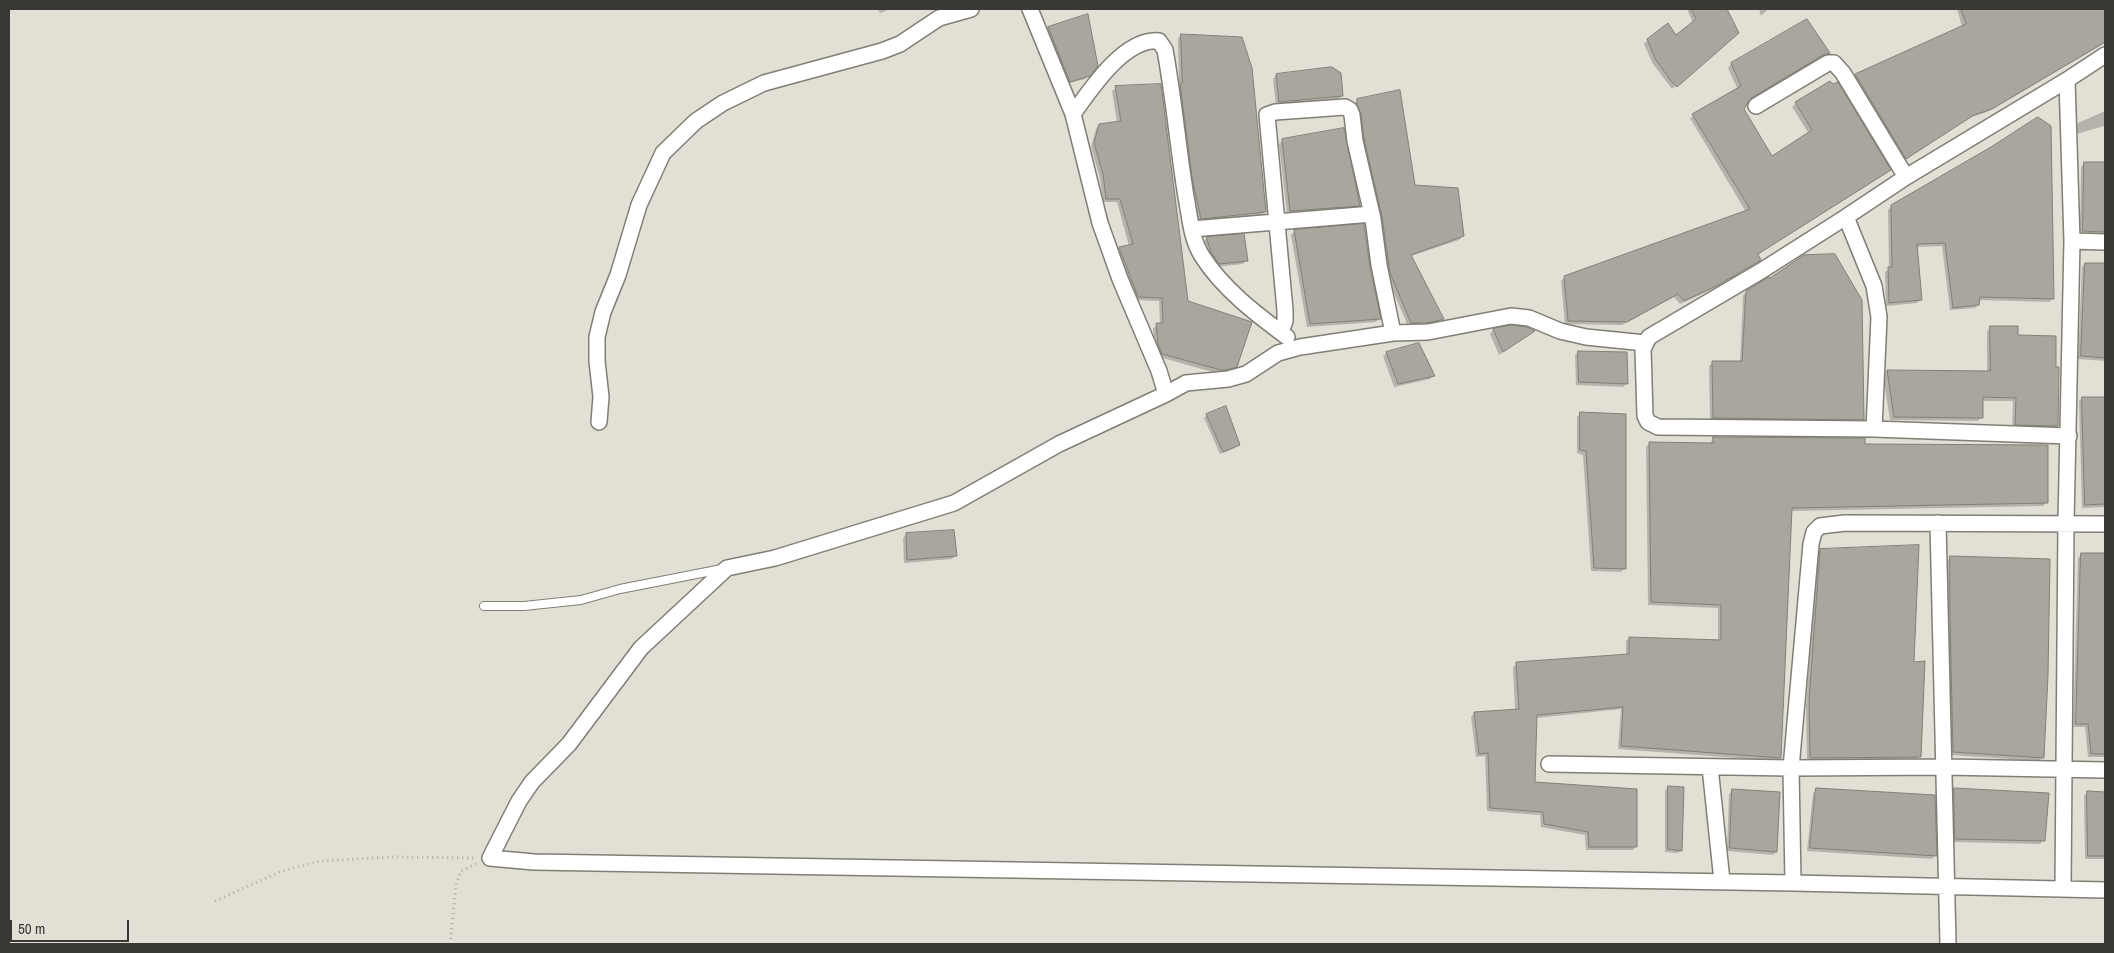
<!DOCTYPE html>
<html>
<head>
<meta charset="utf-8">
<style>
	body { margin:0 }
	#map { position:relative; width:2114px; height:953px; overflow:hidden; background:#e2dfd5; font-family:"Archivo Narrow",sans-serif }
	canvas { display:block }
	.frame { position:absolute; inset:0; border:10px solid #3a3834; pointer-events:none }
	.scale { position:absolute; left:10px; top:920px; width:119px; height:22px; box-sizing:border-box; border:2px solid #3a3834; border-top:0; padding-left:6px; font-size:15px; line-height:18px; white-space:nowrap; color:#3a3834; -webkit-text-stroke:4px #e2dfd5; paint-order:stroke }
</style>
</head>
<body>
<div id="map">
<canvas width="2114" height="953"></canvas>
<div class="frame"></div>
<div class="scale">50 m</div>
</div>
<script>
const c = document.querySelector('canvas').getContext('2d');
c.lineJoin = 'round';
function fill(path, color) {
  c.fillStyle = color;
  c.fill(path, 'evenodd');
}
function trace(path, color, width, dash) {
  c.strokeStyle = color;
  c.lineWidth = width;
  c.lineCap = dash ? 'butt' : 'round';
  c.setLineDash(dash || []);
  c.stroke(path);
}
const shadow = new Path2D(`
	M878 9H890L880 13Z
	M1687 9H1726L1738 33 1672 89 1653 64 1644 44 1648 40 1676 36 1693 23Z
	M1759 9H1768L1761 16Z
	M1957 9H2105V43L1987 112 1969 118 1902 162 1852 79 1855 75 1962 27Z
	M1087 15 1089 75 1085 79 1066 84 1045 32 1048 29Z
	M1807 20 1828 53 1749 100 1743 109 1772 158 1809 134 1792 107 1796 103 1886 173 1757 255 1759 260 1756 263 1713 289 1680 304 1674 297 1622 325 1565 324 1561 281 1565 277 1746 212 1690 118 1738 90 1728 68 1731 64Z
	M1181 35 1265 212 1261 215 1197 222 1189 181 1177 88 1179 87 1178 38Z
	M1276 75 1342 96 1338 99 1276 105 1273 79Z
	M1116 88 1187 302 1236 366 1232 370 1216 373 1159 357 1155 348 1153 328 1160 324 1159 301 1135 300 1116 252 1119 249 1129 246 1117 202H1103L1100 178 1091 147 1096 129 1099 125 1117 122 1112 91Z
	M1358 100 1414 187 1463 236 1459 240 1411 256 1442 319 1439 322 1408 326 1387 277 1354 109V104Z
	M2105 111 2104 126 2073 135V129L2078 123Z
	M1283 140 1359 205 1355 209 1287 214 1279 144Z
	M2105 163V235L2080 234 2081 167 2084 164Z
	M1892 206 2053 299 2049 302 1979 300 1978 305 1975 308 1950 310 1942 246 1916 247 1921 299 1917 303 1886 306 1885 272 1889 269 1888 210Z
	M1295 231 1369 267 1379 319 1376 322 1307 327 1291 235Z
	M1207 238 1247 260 1243 264 1215 267 1208 256 1203 242Z
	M2085 264 2105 265V361L2078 359 2082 267Z
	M1747 292 1863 419 1860 423 1710 421 1709 366 1713 362H1740L1743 295Z
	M1511 327 1530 334 1499 355 1490 334 1493 330Z
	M1991 327 2017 337 2057 426 2053 430 2012 428 2013 401H1982V417L1978 421 1890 420 1883 375 1887 371 1987 373V331Z
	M1579 352 1627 383 1623 387 1576 385 1575 355Z
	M1387 353 1433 376 1430 379 1394 387 1383 356Z
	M2082 398H2105V507L2082 508 2079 401Z
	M1581 413 1624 569 1621 572 1591 571 1583 455 1577 453V417Z
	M1207 415 1238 444 1235 448 1220 454 1204 418Z
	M1713 438 1864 446 2047 502 2043 506 1790 511 1780 758 1777 761 1618 749 1621 709 1536 718 1534 784 1636 846 1633 850H1586L1585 835 1541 827 1540 815 1487 811 1485 756 1476 757 1471 717 1474 713 1515 710 1513 667 1517 664 1626 655V641L1629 638 1718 641V608L1648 605 1646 447 1650 443 1710 444Z
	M906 534 955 556 952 559 904 563 903 538Z
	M1821 551 1913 663 1920 756 1916 760 1807 761 1806 706 1817 554Z
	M2082 554 2105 555V757H2088L2085 727H2073L2078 558Z
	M1951 557 2042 758 2039 761 1950 755 1947 561Z
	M1668 787 1681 850 1678 853 1665 852V791Z
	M1954 789 2044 840 2040 844 1952 842 1951 793Z
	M1817 790 1935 855 1932 859 1807 851 1813 793Z
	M1732 791 1776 852 1773 855 1727 851 1729 794Z
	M2087 793H2105V859H2085L2084 796Z`);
const building = new Path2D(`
	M1691 9H1727L1739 33 1677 87 1671 81 1656 60 1647 39 1668 23 1676 35 1696 19Z
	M1961 9H2105V42L1992 109 1974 115 1906 159 1855 74 1966 24Z
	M1088 14 1098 66 1090 76 1070 82 1048 27Z
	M1807 19 1830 53 1823 55 1751 98 1744 109 1772 156 1812 130 1795 102 1830 81 1833 84 1838 82 1891 170 1758 254 1761 260 1718 285 1684 301 1678 294 1627 322 1568 321 1564 276 1750 209 1692 114 1741 86 1731 63Z
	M1181 34 1242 37 1252 68 1266 212 1201 219 1192 177 1180 84 1182 83Z
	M1332 67 1341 73 1343 96 1279 102 1276 74Z
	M1161 84 1188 301 1252 322 1237 367 1226 370H1221L1162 354 1158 344 1156 323H1163L1162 298 1138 297 1119 247 1133 244 1120 199H1106L1103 174 1094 143 1099 124 1121 121 1115 86Z
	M1400 90 1415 185 1458 188 1464 236 1411 255 1444 319 1427 323H1411L1390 273 1382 217 1364 139 1361 114 1357 105V99Z
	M2038 117 2051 126 2054 299 1980 297 1979 305 1953 308 1945 243 1917 244 1922 300 1889 303 1888 267H1892L1891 205 1991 147Z
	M1344 128 1360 206 1290 211 1282 139Z
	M2084 162H2105V232L2083 231Z
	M1364 224 1370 267 1381 319 1310 324 1294 230Z
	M1244 234 1248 261 1219 264 1211 252 1206 237Z
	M1835 254 1862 300 1864 420 1713 418 1712 361H1742L1746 291 1769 277 1770 278 1804 255Z
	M2085 263H2105V358L2081 356Z
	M1511 325 1527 327 1535 331 1503 352 1493 329Z
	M1990 326H2018V335L2056 336V367H2059L2058 426 2015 425 2016 398 1983 397V418L1894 417 1887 370 1990 371Z
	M1419 343 1435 376 1398 384 1386 352Z
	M1578 351 1627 352 1628 384 1579 382Z
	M2082 397H2105V504L2085 505Z
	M1226 406 1240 445 1223 452 1206 414Z
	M1580 412 1626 414V569L1594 568 1586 451 1580 450Z
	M1713 437 1865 438V444L2048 445V503L1792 508 1781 758 1621 746 1623 707 1537 715 1535 782 1637 789V847H1589L1588 832 1544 824 1543 812 1490 808 1488 753 1479 754 1474 712 1519 709 1516 662 1629 654V637L1721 640V605L1651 602 1649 442 1713 443Z
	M954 530 957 556 907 560 906 533Z
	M1919 545 1914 662 1925 661 1921 757 1810 758 1809 701 1820 549Z
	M2081 553H2105V754H2091L2088 724H2076Z
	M1950 556 2050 559 2048 675 2044 758 1953 752 1950 618Z
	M1668 786 1684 787 1682 851 1668 849Z
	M1816 788 1935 795 1937 856 1810 848Z
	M1954 788 2049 793 2045 841 1955 839Z
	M1732 789 1780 792 1777 852 1730 848Z
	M2087 791 2105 792V856H2088Z`);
const path = new Path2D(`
	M215 901 282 871 321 861 392 857 477 858
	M450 944 456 885 461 871 478 863`);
const lane = new Path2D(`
	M484 606H524L581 600 620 589 722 569`);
const street = new Path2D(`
	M1030 9 1073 114 1100 223 1120 279 1159 371 1166 394 1186 383 1228 379 1246 374 1278 353 1300 347 1393 333 1428 332 1511 316 1529 318 1560 331 1586 337 1645 343
	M2067 80 2105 55
	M1756 106 1828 63H1834L1843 73 1906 177
	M1073 114C1091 89 1124 38 1159 41L1165 50C1174 99 1178 148 1186 197 1190 217 1191 239 1202 256 1223 289 1256 314 1287 337
	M1846 217 1761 271 1649 337 1643 349 1645 416 1648 422 1658 427 1874 429
	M1192 229 1372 214
	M2072 241 2105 242
	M1281 332 1285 321V310L1267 115 1275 112 1345 107 1350 110 1352 115 1355 141 1373 219 1379 265 1393 333
	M1166 394 1059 444 954 503 775 558 727 568 641 648 569 744 532 782 519 801 490 858 534 862 1793 883
	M599 422 601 397 597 361V337L603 312 618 275 639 205 663 153 696 121 723 103 764 83 882 51 900 44 939 18 971 9
	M1938 523 1948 944
	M2105 524 1845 523 1820 526 1814 532 1811 544 1791 768 1944 767 2105 770
	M1549 764 1791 768 1793 883 2105 890
	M1710 767 1722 881
	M2063 889 2066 523 2072 241 2067 80 1906 177 1846 217 1874 286 1879 317 1874 429 2069 436`);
fill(shadow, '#0003');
fill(building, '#a9a69d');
trace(building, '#837f77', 1);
trace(lane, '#817e75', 10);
trace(street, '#817e75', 18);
trace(path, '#aeaba3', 3, [1, 4]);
trace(lane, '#fff', 8);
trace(street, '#fff', 15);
</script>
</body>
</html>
